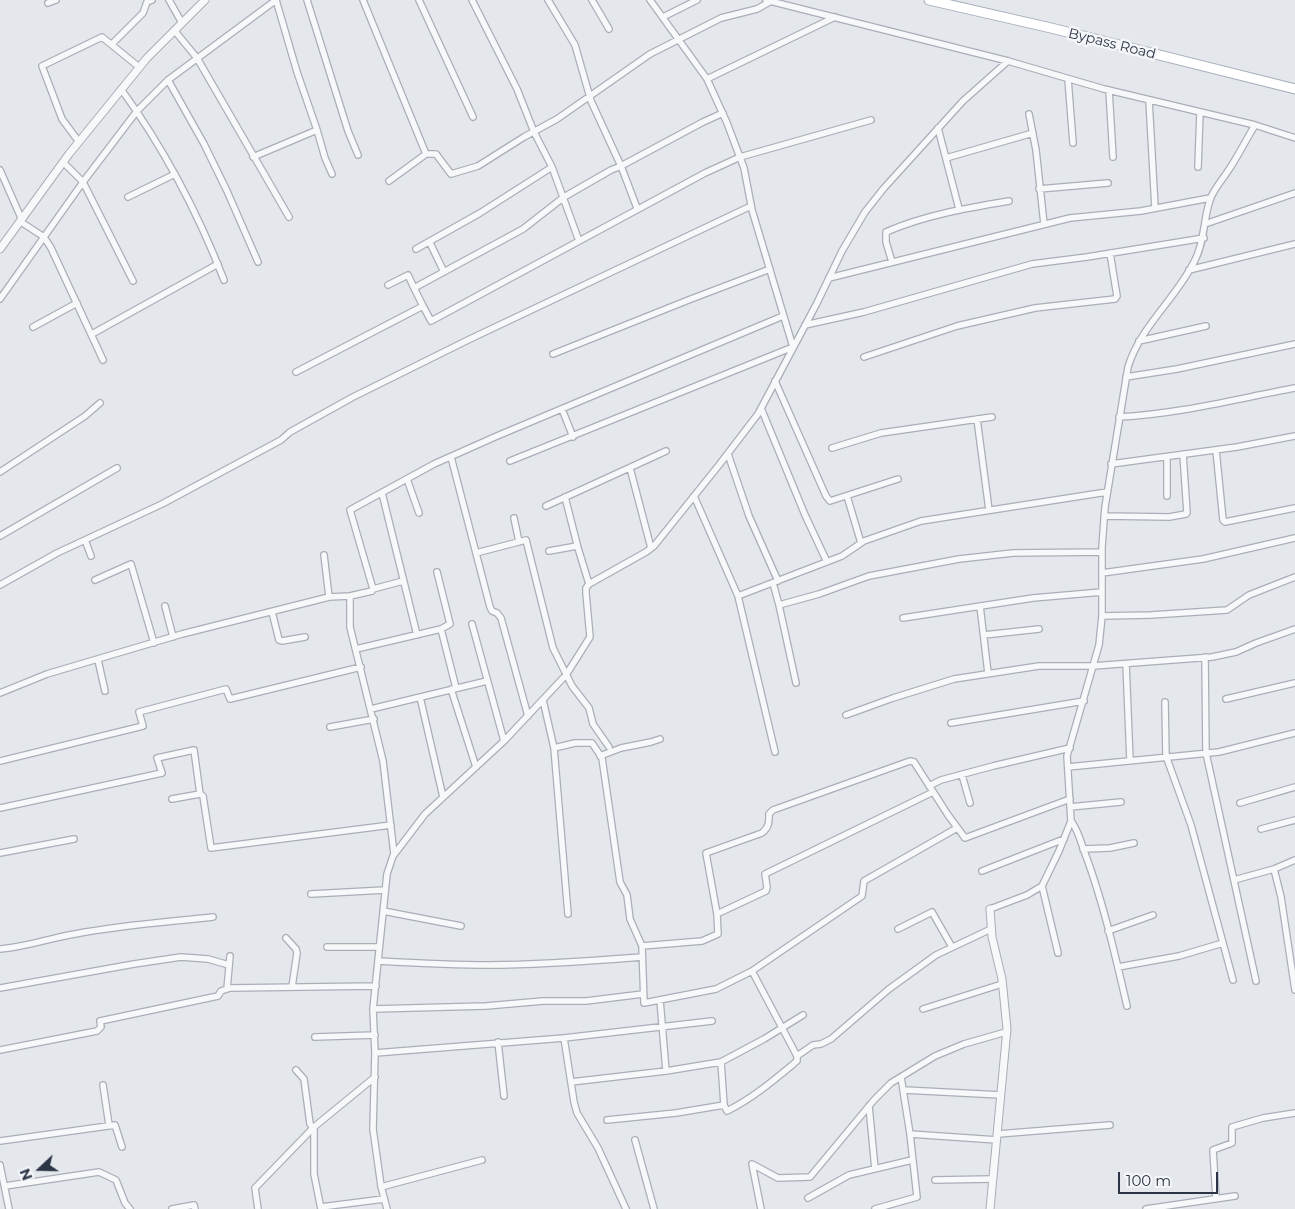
<!DOCTYPE html>
<html>
<head>
<meta charset="utf-8">
<style>
	body { margin:0 }
	#map { position:relative; width:1295px; height:1209px; overflow:hidden; background:#e4e7ec; font-family:Montserrat,sans-serif }
	canvas { display:block }
	.north { position:absolute; left:15px; top:1144px; width:50px; height:50px; -webkit-text-stroke:4px #f4f6f9; paint-order:stroke; rotate:249deg; font-size:14px; font-weight:700; line-height:20px; text-align:center; color:#2b3445 }
	.north::after { content:''; display:block; margin:auto; width:18px; height:22px; background:#2b3445; clip-path:polygon(50% 0,100% 100%,50% 72%,0 100%) }
	.scale { position:absolute; left:1118px; top:1172px; width:100px; height:22px; box-sizing:border-box; border:2px solid #2b3445; border-top:0; padding-left:6px; font-size:15px; line-height:18px; white-space:nowrap; color:#2b3445; -webkit-text-stroke:4px #f4f6f9; paint-order:stroke }
</style>
</head>
<body>
<div id="map">
<canvas width="1295" height="1209"></canvas>
<div class="north">N</div>
<div class="scale">100 m</div>
</div>
<script>
const c = document.querySelector('canvas').getContext('2d');
c.lineJoin = 'round';
function trace(path, color, width, dash) {
  c.strokeStyle = color;
  c.lineWidth = width;
  c.lineCap = dash ? 'butt' : 'round';
  c.setLineDash(dash || []);
  c.stroke(path);
}
function label(font, color, halo, rows, align = 'center') {
  c.font = font + ' Montserrat,sans-serif';
  c.lineWidth = 5;
  c.setLineDash([]);
  c.textBaseline = 'middle';
  c.strokeStyle = halo;
  c.fillStyle = color;
  for (const [text, x, y, turn = 0] of rows) {
    c.save();
    c.translate(x, y);
    c.rotate((+turn || 0) * Math.PI / 180);
    c.textAlign = isNaN(turn) ? turn : align;
    if (halo) c.strokeText(text, 0, 0);
    c.fillText(text, 0, 0);
    c.restore();
  }
}
const minor = new Path2D(`
	M169 0 182 23
	M307 0 348 131 358 155
	M363 0 426 154 389 181
	M419 0 473 117
	M472 0 517 89 534 132 552 167 579 241
	M548 0 575 45 591 101 621 166 637 208
	M592 0 609 29
	M766 0 1008 61 1104 89 1255 125 1295 138
	M48 3 56 0
	M663 17 697 0
	M174 30 197 58 289 217
	M112 44 143 13 147 2 152 0
	M707 79 835 17
	M1068 79 1073 143
	M168 80 204 144 227 191 258 262
	M121 89C163 147 198 213 224 280
	M1109 90 1113 157
	M1149 100 1155 208
	M1029 114 1036 150 1044 224
	M938 128 959 209
	M317 130 325 158 332 174
	M79 142 62 119 42 66 102 37 139 67
	M426 154H436L451 174 478 166 524 137 557 119 650 54 721 18 757 9 771 1
	M946 158 1033 133
	M63 162 83 182 133 281
	M1198 167 1200 112
	M0 170 22 220
	M1039 189 1108 183
	M128 197 175 174
	M21 222 44 237 51 248 103 360
	M1205 224 1295 193
	M431 245 444 272
	M416 249 480 213 552 167
	M892 262 886 242V232C925 215 967 208 1009 201
	M1189 270 1295 244
	M829 278 1070 218 1141 211 1210 198
	M388 285 408 275 414 288
	M0 299 83 182 137 111 168 80 276 0 297 72 317 130 253 157
	M423 306 414 288 523 229 564 197 611 170 621 166 703 122 723 113
	M805 325 864 312 1032 264 1087 257 1204 238
	M33 327 77 303
	M92 334 218 264
	M1139 341 1206 326
	M553 354 691 299 770 269
	M864 357 957 326 1035 308 1115 299 1117 296 1110 253
	M296 372 423 306 431 321 705 173 740 157 871 120
	M1126 377 1177 369 1295 344
	M775 381 826 496 830 501 898 479
	M761 408 805 515 827 562
	M562 409 573 437
	M1119 417C1179 414 1236 399 1295 388
	M977 419 989 510
	M832 448 881 433 992 417
	M1216 450 1223 520 1225 522 1295 508
	M728 454 749 516 778 581
	M451 457 490 607 492 611 497 613 501 618 528 716
	M1167 457V496
	M510 461 793 347 752 210 744 168 727 123 707 79 650 0
	M1111 464 1237 447 1295 436
	M630 468 651 548
	M0 472 85 416 100 403
	M407 479 419 513
	M382 493 417 635
	M694 496 738 596 775 752
	M847 496 861 543
	M565 497 578 548 589 584
	M546 506 666 451
	M1104 516 1169 517 1186 514 1187 513 1183 454
	M514 518 519 542
	M0 536 117 468
	M85 540 91 556
	M549 551 577 546
	M476 553 526 540 553 648 572 686 589 708 593 724 609 747
	M324 555 329 597
	M1102 573 1203 559 1295 538
	M95 580 131 564 154 643
	M773 583 779 605 796 683
	M0 585 57 553 162 504 281 440 290 432 353 397 470 339 751 206
	M373 589 403 581
	M738 596 842 556 864 541 921 521 1107 492
	M779 605 819 594 869 576 959 559 1013 553 1102 552
	M165 606 173 637
	M980 606 988 673
	M272 612 279 640 282 641 305 637
	M1102 616 1151 615 1227 610 1249 595 1295 577
	M903 618 1033 598 1102 592
	M472 624 504 741
	M441 629 456 688
	M984 635 1039 629
	M356 649 441 629 450 624 437 572
	M1205 657 1206 753 1256 981
	M98 660 105 691
	M1126 664 1130 760
	M451 689 476 767
	M0 693 47 674 182 634 329 597 350 596
	M420 697 443 797
	M1226 699 1295 683
	M543 700 554 748 568 914
	M1165 702 1166 756 1191 825 1233 980
	M371 709 487 681
	M846 715 893 698 954 679 1039 666H1093L1212 657 1236 652 1256 643 1295 629
	M951 723 1084 701
	M330 727 374 719
	M554 748 575 743H592L602 758 620 882 627 895 630 919 642 946 644 1003 716 989 752 971 797 1056
	M600 756 621 748 651 742 660 739
	M0 761 143 726 139 712 226 689 230 699 361 667
	M1068 767 1219 752 1295 733
	M962 775 970 803
	M929 786 941 780 993 766 1070 748
	M200 794 203 796 211 848 391 825
	M1240 803 1295 787
	M1070 807 1121 802
	M0 808 162 773 157 758 194 750 200 794 172 799
	M1071 821C1079 831 1081 844 1086 856 1104 905 1115 955 1127 1006
	M1261 829 1295 820
	M1083 849 1110 848 1134 843
	M0 853 74 839
	M394 854 383 761 350 627V596L372 591 373 589 350 510 434 464 497 436 783 316
	M1274 869 1281 897 1295 990
	M982 871 1064 839
	M1234 880 1274 869 1295 860
	M1042 886 1058 953
	M311 894 385 890
	M990 909 1027 895 1042 886 1059 851 1071 821 1067 756 1099 645 1102 616V547L1105 507 1128 367C1141 325 1177 298 1195 260 1205 241 1203 220 1210 200 1213 190 1222 180 1228 171 1238 156 1246 140 1255 125
	M383 911 461 926
	M717 914 766 891 767 887 765 874 933 792
	M898 929 932 912 952 947
	M1108 931 1153 915
	M286 938 296 949 297 953 292 987
	M642 946 702 941 718 934 717 914 706 853 762 833C769 827 769 823 769 814L773 810 910 761 914 762 948 815 965 838 1070 799
	M327 947H379
	M0 949C26 947 50 938 75 934 121 925 167 922 213 917
	M378 961C415 963 452 965 489 965 540 965 591 961 642 957
	M1118 967 1179 956 1223 943
	M752 971 862 896 864 881 957 828
	M0 988 134 964 181 957 208 959 229 965
	M227 989 230 956
	M660 1000 666 1071
	M373 1009 486 1006 543 1001H586L643 994
	M923 1009 1002 984
	M315 1037 375 1035
	M564 1038 574 1102 577 1113 598 1148 626 1209
	M498 1042 504 1096
	M0 1050 97 1031 101 1027 100 1021 105 1020 218 996 221 991 230 988 376 986
	M375 1053 564 1038 712 1021
	M721 1062 724 1105 727 1111C753 1098 774 1080 797 1061V1056L813 1045 821 1044 831 1039 889 989 936 955 991 929
	M296 1070 304 1079 310 1124 314 1129V1174L321 1209
	M571 1082 666 1071 721 1062 764 1039 803 1015
	M103 1085 109 1125
	M904 1090 1001 1095
	M869 1106 875 1169
	M607 1120 676 1113 724 1105
	M910 1134 997 1140
	M998 1134 1110 1125
	M635 1140 654 1209
	M0 1141 115 1125 122 1147
	M0 1165 9 1209
	M935 1180 992 1179
	M5 1186 99 1172 116 1180 125 1203 130 1209
	M381 1187 482 1160
	M808 1198 849 1175 912 1160
	M1216 1199 1213 1150 1232 1143V1127L1263 1118 1295 1113
	M321 1207 384 1199
	M172 1209 194 1205 195 1209
	M258 1209 255 1188 314 1127 375 1077
	M387 1209 381 1186 373 1129 375 1053 373 1009 387 874 393 856 425 814 504 741 566 675 590 637 586 593V588L589 584 646 552 654 546 719 465 758 414 817 303 842 251 865 212 884 188 963 101 1008 61
	M761 1209 752 1164 778 1178 810 1177 874 1100 891 1083 935 1056 964 1044 1006 1032
	M875 1209 917 1197 910 1134 901 1077
	M1146 1209 1235 1196`);
const tertiary = new Path2D(`
	M0 249 69 154 147 58 205 0
	M990 909 992 937 1002 979 1007 1029 990 1209`);
const primary = new Path2D(`
	M929 0 1051 28 1295 89`);
const streetNames = [
	["Bypass Road",1112,44,14]
];
trace(minor, '#a9aeb7', 8);
trace(tertiary, '#a9aeb7', 9);
trace(primary, '#a3abb8', 11);
trace(minor, '#f7f8fa', 5.5);
trace(tertiary, '#f7f8fa', 7);
trace(primary, '#fff', 9);
label('14px', '#2b3445', '#f4f6f9', streetNames);
</script>
</body>
</html>
